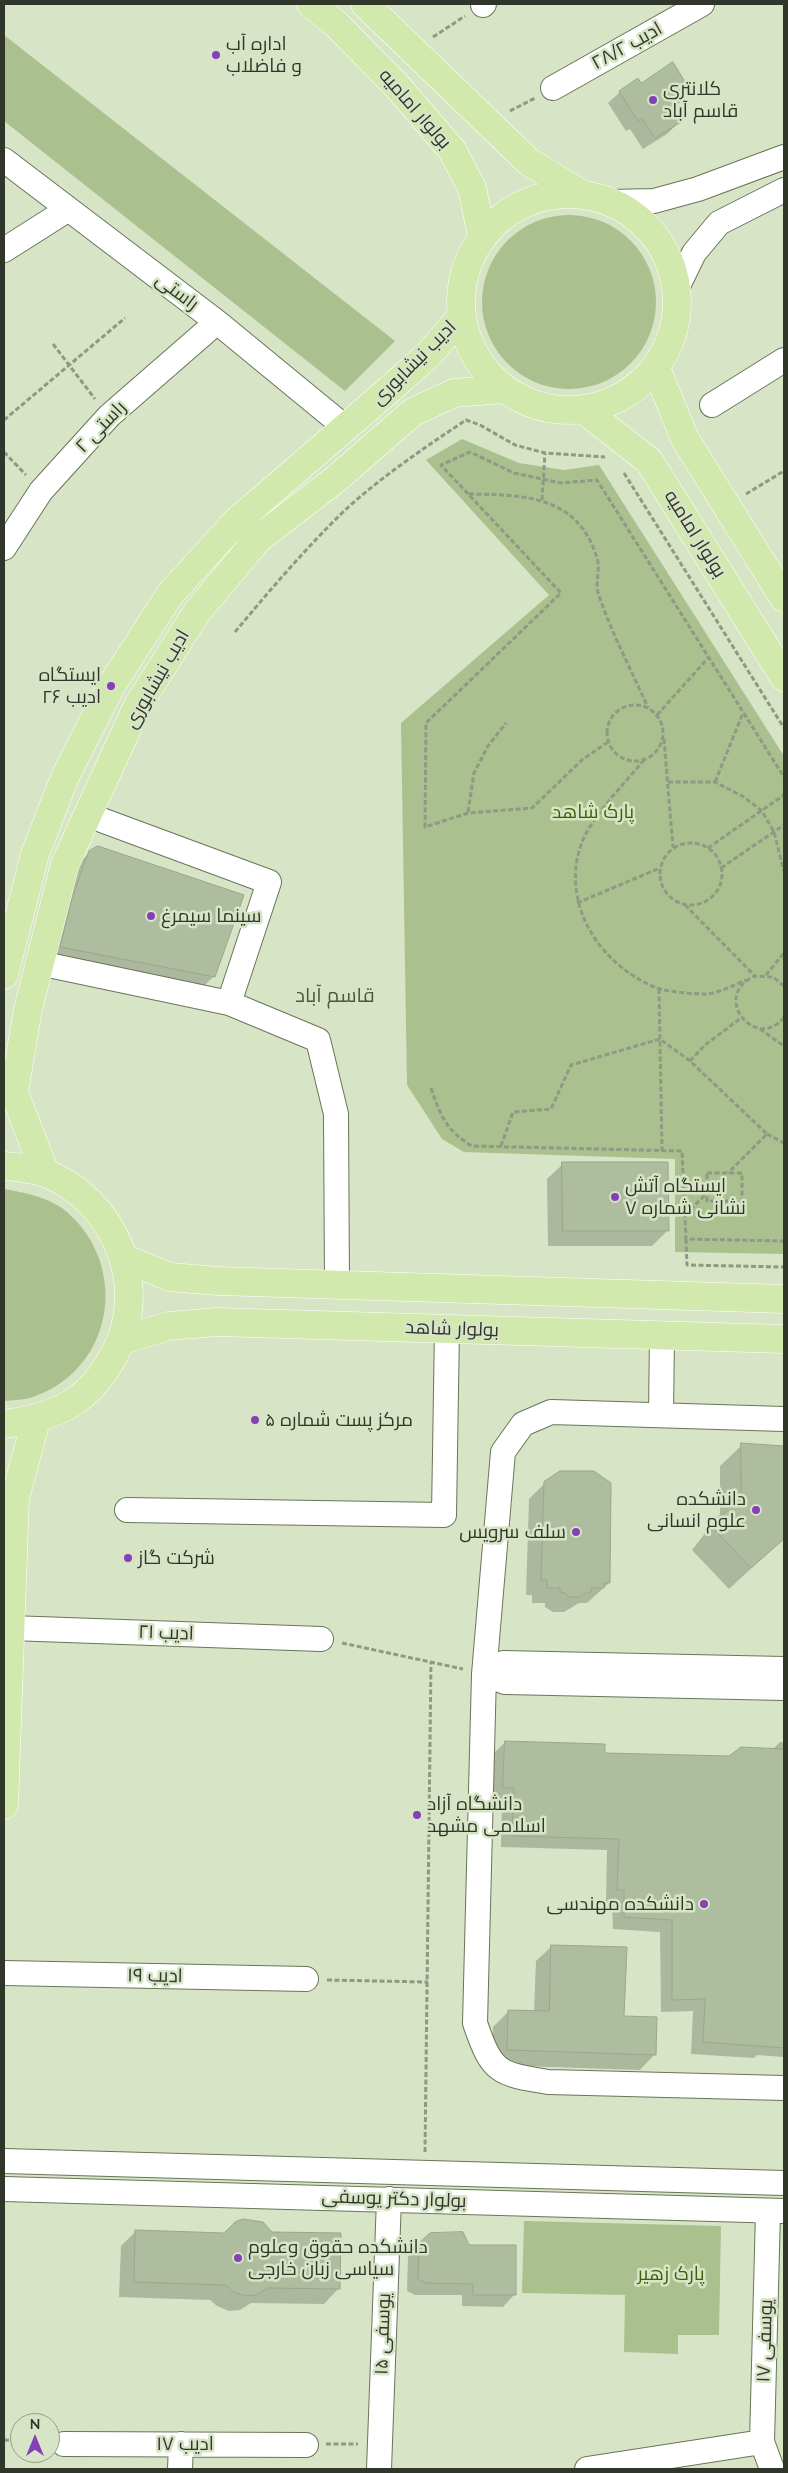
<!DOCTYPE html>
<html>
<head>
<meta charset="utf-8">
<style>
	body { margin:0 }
	#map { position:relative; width:788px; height:2473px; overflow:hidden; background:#d7e5c6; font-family:Mulish,sans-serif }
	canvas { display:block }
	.frame { position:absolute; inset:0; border:5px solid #31362a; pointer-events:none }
	.north { position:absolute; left:10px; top:2413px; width:50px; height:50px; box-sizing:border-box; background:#d7e5c6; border:1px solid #959f88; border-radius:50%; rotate:0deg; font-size:14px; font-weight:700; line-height:20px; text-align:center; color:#31362a }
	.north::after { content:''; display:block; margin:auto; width:18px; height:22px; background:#8341b5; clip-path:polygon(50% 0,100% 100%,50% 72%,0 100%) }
</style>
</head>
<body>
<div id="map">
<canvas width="788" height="2473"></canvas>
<div class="frame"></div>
<div class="north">N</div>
</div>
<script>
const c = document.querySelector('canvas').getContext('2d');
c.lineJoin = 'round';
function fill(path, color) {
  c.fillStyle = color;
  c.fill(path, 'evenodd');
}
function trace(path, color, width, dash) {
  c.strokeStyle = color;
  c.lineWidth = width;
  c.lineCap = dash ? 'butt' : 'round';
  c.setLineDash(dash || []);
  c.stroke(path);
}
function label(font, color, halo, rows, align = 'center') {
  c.font = font + ' Mulish,Cairo,sans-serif';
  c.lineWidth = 5;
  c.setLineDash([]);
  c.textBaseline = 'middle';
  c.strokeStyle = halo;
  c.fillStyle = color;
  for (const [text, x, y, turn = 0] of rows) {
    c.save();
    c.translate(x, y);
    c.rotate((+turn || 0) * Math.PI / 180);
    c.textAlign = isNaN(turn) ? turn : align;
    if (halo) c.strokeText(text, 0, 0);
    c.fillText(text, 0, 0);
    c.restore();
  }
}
const green = new Path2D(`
	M4 35 395 341 345 391 4 121Z
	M482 302a87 87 0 1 1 174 0a87 87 0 1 1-174 0Z
	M462 439 519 463 564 470 599 465 784 756V1254L675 1252V1159L464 1152 442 1139 407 1085 401 723 549 595 426 460Z
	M4 1189C26 1193 49 1197 67 1212 131 1268 113 1372 30 1398 22 1400 12 1400 4 1401Z
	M524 2221 721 2226 719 2335H678V2354L624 2352 625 2295 522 2293Z`);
const shadow = new Path2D(`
	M641 84 691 93 671 110 679 122 667 134 643 149 630 129 626 131 608 103 620 92Z
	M90 852 214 976 198 992 45 962 74 868Z
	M563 1164 667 1231 652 1246H548L547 1179Z
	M742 1445 784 1447V1538L729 1589 692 1550 720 1514V1466Z
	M545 1483 609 1583 587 1603H579L564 1612H553L545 1607V1603H532V1595H526L529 1499Z
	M505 1742 604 1754 730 1757 772 1750 780 1742H784V2057L757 2055 754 2058 691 2054 693 2011 661 2012 660 1932 613 1929 612 1902H606L607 1850 501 1847 502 1800H492L493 1754Z
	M552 1946 623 2018 655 2054 640 2070 492 2065 493 2027 509 2011 534 2012 536 1961Z
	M243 2220 262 2223 272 2234 339 2288 324 2304 251 2303 240 2310 229 2311 217 2306 210 2300 119 2297 121 2246 136 2231 224 2234Z
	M430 2234 514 2295 503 2307 462 2306V2295H415L407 2291 408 2256Z`);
const building = new Path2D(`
	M673 62 692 93 671 107 681 122 655 138 642 118 638 121 619 91 638 78 641 83Z
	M98 846 244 895 215 977 60 947 72 898 89 851Z
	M562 1162H668L669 1231H563Z
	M741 1443 784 1446V1539L751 1568 713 1528 741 1491Z
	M560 1471H594L611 1483 610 1583H604V1588H591V1593H585L580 1597H569L565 1593 560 1592V1588H547V1580H541L544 1482Z
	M505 1741 605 1744V1753L729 1756 741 1747 784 1749V2048L703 2042 705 1999 672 2000V1920L624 1917V1890H617L619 1839 512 1836 514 1788H503Z
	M551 1945 627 1947 624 2016 657 2017 656 2055 507 2050 508 2010 549 2011Z
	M243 2219 263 2222 272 2232 341 2233 340 2289 268 2288 256 2295 245 2296 232 2291 226 2285 134 2282 135 2230 224 2233 235 2222Z
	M463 2232 469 2245H516V2295H473V2284L427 2283 418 2279 419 2243 430 2233Z`);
const path = new Path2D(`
	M433 37 465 16
	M510 111 535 98
	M53 344 95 399
	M4 420 125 318
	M4 452 26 475
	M624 473 784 728
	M469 494C524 495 578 495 597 558 601 570 594 584 599 596 612 634 632 671 648 708
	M746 494 784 471
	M542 500 545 453
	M235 632C270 590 305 549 344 511 381 477 424 448 466 420L480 425 515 445 545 453 605 457
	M607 733a28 28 0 1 1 56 0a28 28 0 1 1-56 0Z
	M657 715 709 657
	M664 739 673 848
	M608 742 583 759 532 808 468 813 425 827 426 723 561 593 441 465 470 452 514 473 561 483 597 480 784 777
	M644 760C625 783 590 818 581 845 560 905 601 966 657 988 668 992 695 994 706 994 719 993 734 985 746 980
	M668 782H715L744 797 762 811 774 832 784 872
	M715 782 743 713
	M468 812 474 773 488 746 506 723
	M660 874a31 31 0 1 1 62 0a31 31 0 1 1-62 0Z
	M708 848 784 795
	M721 868 784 825
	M577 903 660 868
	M685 905 755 976
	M766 975 784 953
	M784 986 773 977 755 976C709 996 757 1053 784 1017
	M659 989 662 1151
	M760 1029 784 1046
	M690 1061 705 1045 741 1018
	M431 1088C441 1117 446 1130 472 1146L682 1151 686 1239 784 1241
	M767 1134 784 1143
	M501 1146 513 1112 551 1109 571 1065 660 1039 690 1061 767 1134 728 1173
	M707 1173H742V1201H707Z
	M685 1215 706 1194
	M686 1239 687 1265 784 1267
	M342 1643 463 1669
	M327 1980 428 1982
	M425 2152 431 1662
	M4 2440 20 2441
	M326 2444H358`);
const minor = new Path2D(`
	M483 5 484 4
	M553 88 702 4
	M4 160 217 322 346 428
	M610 202 654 201 698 189 784 157
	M4 250 67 210
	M677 288 694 253 719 223 784 190
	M712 405 784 360
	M4 548 41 491 109 416 217 322
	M39 963 229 1003 269 882 88 815
	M229 1003 318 1040 336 1114 337 1285
	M661 1414 662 1335
	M784 1419 551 1412 523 1424 503 1452 484 1674 475 2023C492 2073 498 2074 548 2082L784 2088
	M127 1510 444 1515 447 1329
	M10 1628 321 1639
	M484 1674 503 1663 784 1669
	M484 1674 505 1682 784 1688
	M4 1973 306 1979
	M4 2161 784 2183
	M4 2189 784 2211
	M768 2211 762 2442 772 2469
	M64 2444 306 2445
	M180 2469 181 2444
	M379 2469 389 2199
	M587 2469 762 2442`);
const major = new Path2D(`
	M311 4 335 23 397 86 452 150 472 188 482 236
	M365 4 529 162 583 195
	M461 302a108 108 0 1 1 216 0a108 108 0 1 1-216 0Z
	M656 368 685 439 784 598
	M584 410 649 461 784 677
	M4 975 35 854 65 777 111 686 171 593 237 521 390 389 429 354 461 317
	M4 1166C17 1167 33 1169 45 1173 116 1200 151 1288 114 1355 104 1373 90 1392 72 1403 51 1416 28 1421 4 1424
	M45 1173 14 1092 28 1009 65 864 138 705 197 612 258 539 336 479 413 412 454 393 503 389
	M125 1259 170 1277 218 1281 784 1299
	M123 1340 169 1326 217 1322 784 1339
	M4 1805 15 1498 36 1420`);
const markers = [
	[216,55,5,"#8341b5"],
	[653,100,5,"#8341b5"],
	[111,686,5,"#8341b5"],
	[151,916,5,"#8341b5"],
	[615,1197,5,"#8341b5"],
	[255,1420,5,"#8341b5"],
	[756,1510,5,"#8341b5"],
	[576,1532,5,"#8341b5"],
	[128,1558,5,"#8341b5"],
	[417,1815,5,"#8341b5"],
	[704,1904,5,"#8341b5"],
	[238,2258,5,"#8341b5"]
];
const poiNames = [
	["اداره آب",226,44],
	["و فاضلاب",226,66],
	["کلانتری",663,89],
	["قاسم آباد",663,111],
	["ایستگاه",101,675,"right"],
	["ادیب ۲۶",101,697,"right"],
	["سینما سیمرغ",161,916],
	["ایستگاه آتش",625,1186],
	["نشانی شماره ۷",625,1208],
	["مرکز پست شماره ۵",265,1420],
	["دانشکده",746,1499,"right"],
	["علوم انسانی",746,1521,"right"],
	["سلف سرویس",566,1532,"right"],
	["شرکت گاز",138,1558],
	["دانشگاه آزاد",427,1804],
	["اسلامی مشهد",427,1826],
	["دانشکده مهندسی",694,1904,"right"],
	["دانشکده حقوق وعلوم",248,2247],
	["سیاسی زبان خارجی",248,2269]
];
const streetNames = [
	["ادیب ۲۸/۲",627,46,-29],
	["بولوار امامیه",415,109,49],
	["راستی",177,292,37],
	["ادیب نیشابوری",414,363,-45],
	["راستی ۲",101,427,-46],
	["بولوار امامیه",695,534,58],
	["ادیب نیشابوری",157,679,-60],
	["بولوار شاهد",452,1329,2],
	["ادیب ۲۱",166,1633,2],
	["ادیب ۱۹",155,1976,1],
	["بولوار دکتر یوسفی",394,2199,2],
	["یوسفی ۱۵",383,2334,-88],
	["یوسفی ۱۷",765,2341,-88],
	["ادیب ۱۷",185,2444]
];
const parkNames = [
	["پارک شاهد",593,812],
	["پارک زهیر",671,2274]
];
const neighbourhoodNames = [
	["قاسم آباد",335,996]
];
fill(green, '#aac08e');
fill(shadow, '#0003');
fill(building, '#afbd9f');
trace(building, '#9aa78a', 1);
trace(minor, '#69755a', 26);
trace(major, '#fff', 29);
trace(path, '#8f9983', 3, [5, 2.5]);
trace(minor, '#fff', 24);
trace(major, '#d1e9ad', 28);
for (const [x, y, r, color] of markers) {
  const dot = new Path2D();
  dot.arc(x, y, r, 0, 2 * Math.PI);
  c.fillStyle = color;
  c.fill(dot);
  trace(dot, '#d7e5c6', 2);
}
label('19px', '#31362a', '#d7e5c6', poiNames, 'left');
label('19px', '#31362a', '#d7e5c6', streetNames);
label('19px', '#425d09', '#d7e5c6', parkNames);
label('20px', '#4d583e', '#d7e5c6', neighbourhoodNames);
</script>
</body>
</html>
